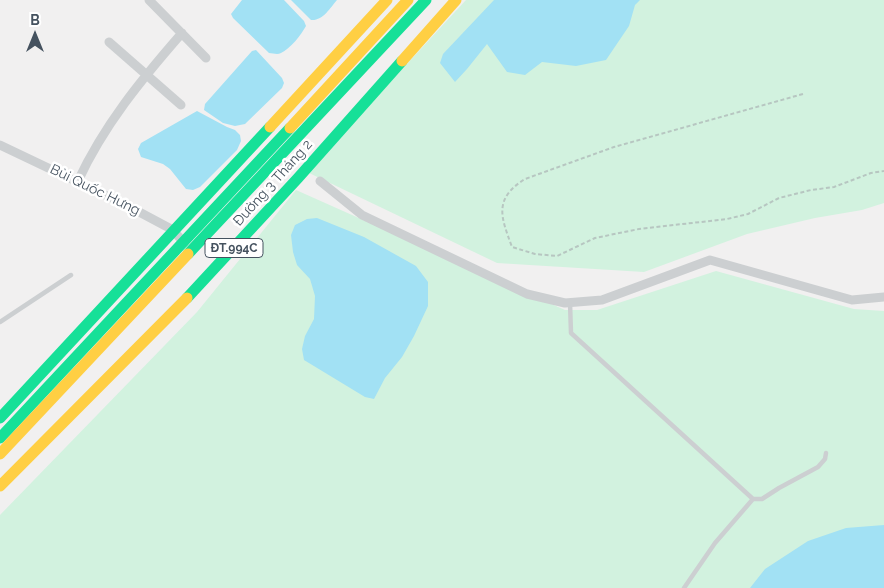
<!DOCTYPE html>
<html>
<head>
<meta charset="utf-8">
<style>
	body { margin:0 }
	#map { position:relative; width:884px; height:588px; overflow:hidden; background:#f1f0f0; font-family:Raleway,sans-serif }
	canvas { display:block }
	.north { position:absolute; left:10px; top:10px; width:50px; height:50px; -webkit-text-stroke:4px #fff; paint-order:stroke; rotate:0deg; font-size:14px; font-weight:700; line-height:20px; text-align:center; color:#45525f }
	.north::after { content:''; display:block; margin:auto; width:18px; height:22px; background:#45525f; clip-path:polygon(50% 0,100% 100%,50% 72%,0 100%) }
</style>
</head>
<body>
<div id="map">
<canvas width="884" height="588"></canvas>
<div class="north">B</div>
</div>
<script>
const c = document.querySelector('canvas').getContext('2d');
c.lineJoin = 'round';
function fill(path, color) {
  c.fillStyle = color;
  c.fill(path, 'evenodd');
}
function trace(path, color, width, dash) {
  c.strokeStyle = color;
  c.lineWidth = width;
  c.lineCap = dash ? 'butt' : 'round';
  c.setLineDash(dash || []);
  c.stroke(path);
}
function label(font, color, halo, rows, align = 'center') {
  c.font = font + ' Raleway,sans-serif';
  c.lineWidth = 5;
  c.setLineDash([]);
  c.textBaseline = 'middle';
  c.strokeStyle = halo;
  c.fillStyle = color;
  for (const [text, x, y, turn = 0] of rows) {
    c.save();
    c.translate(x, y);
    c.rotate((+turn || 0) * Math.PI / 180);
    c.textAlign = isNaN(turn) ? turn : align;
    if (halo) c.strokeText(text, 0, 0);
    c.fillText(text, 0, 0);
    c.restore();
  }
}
const green = new Path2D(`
	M466 0H884V203L862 210 815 218 747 234 644 272 497 263 307 172Z
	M296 190 565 310H597L716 271 854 309 884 311V588H0V515L197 312Z`);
const water = new Path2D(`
	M242 0H284L304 21 306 26C301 35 290 49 281 53 277 55 273 53 269 53L233 18 231 14Z
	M291 0H337C330 8 323 21 311 20Z
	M494 0H640L635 5 629 26 606 60 576 66 542 62 525 75 507 72 487 44 467 69 455 82 440 63 443 54Z
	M256 50 282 78 284 83 282 88 245 124 235 126 223 123 204 110 205 104 252 51Z
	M197 111 227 127 235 130 240 135 241 141 237 150 200 187 193 190 186 189 170 169 163 164 141 157 138 149 141 143Z
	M317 218 364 237 416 266 428 282V306L414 336 402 357 385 378 374 399 365 397 304 360 302 349 305 336 314 319 315 296 310 279 297 265 293 252 291 235 295 225 307 219Z
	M884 525V588H750L765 569 808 541 846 528Z`);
const path = new Path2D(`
	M803 94 614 147 525 179C493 199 501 217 512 247L535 254 557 256 595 238 639 229 727 219 748 214 779 198 811 190 834 187 871 173 884 171`);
const lane = new Path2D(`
	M570 303 571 333 753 499
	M0 322 71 275
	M684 588 715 543 753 499H762L779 488 818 467 825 459 826 453`);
const street = new Path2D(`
	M149 0 206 58
	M109 42 181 105
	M0 145 128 206 173 230 184 243
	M78 181C104 125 141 80 182 33
	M320 181 362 215 527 294 565 303 602 300 710 260 852 300 884 297`);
const fast = new Path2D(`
	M188 254 426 0
	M187 298 298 178 402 61
	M0 418 270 127
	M0 438 290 128`);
const slow = new Path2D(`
	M402 61 456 0
	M270 127 387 0
	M290 128 408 0
	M0 454 188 254
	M0 486 187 298`);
const shields = [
	[234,248,58]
];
const shieldNames = [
	["ĐT.994C",234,248]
];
const streetNames = [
	["Đường 3 Tháng 2",273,183,-48],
	["Bùi Quốc Hưng",95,190,26]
];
fill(green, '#d2f2df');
fill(water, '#a2e1f4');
trace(path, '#b7c6c1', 2, [4, 2.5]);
trace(lane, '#cccfd1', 4.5);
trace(street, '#cccfd1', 9);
trace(fast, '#16e098', 11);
trace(slow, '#ffcf43', 11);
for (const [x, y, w] of shields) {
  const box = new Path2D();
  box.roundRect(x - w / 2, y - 9.5, w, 19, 4);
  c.fillStyle = '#fff';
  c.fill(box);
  trace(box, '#45525f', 1);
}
label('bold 12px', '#45525f', null, shieldNames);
label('14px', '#45525f', '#fff', streetNames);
</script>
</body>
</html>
